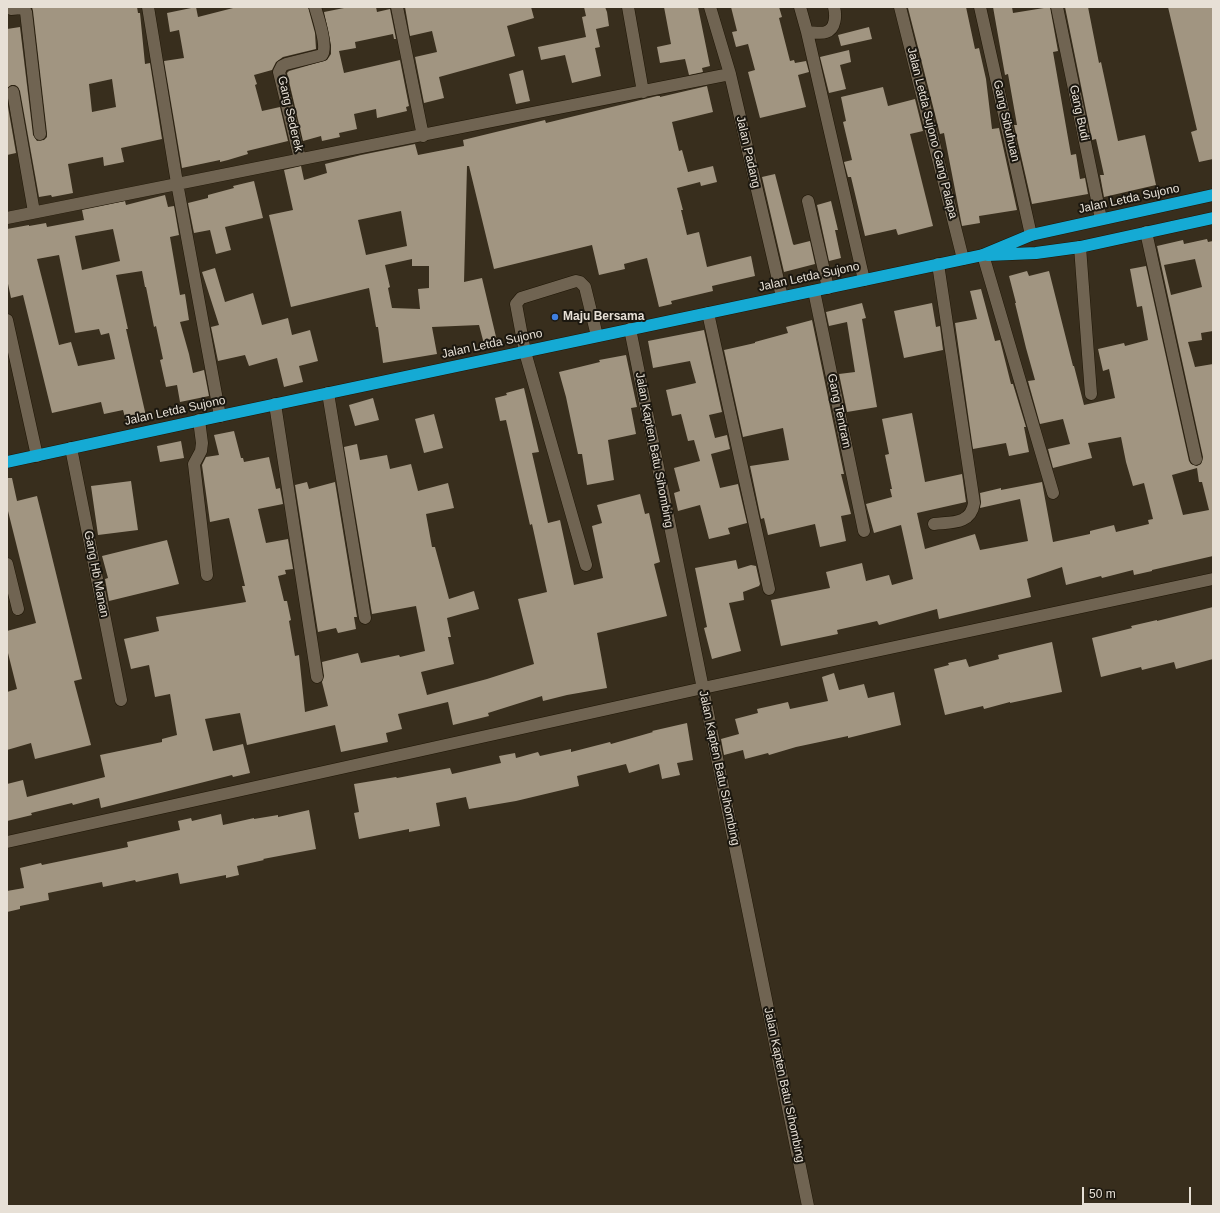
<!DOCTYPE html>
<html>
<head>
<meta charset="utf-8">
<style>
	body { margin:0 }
	#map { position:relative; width:1220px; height:1213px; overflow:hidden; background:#382e1d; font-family:Helvetica,sans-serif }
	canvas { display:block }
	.frame { position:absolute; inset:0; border:8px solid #e7e0d6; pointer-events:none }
	.scale { position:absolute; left:1082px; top:1187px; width:109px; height:18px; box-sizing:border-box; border:2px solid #e7e0d6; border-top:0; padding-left:5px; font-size:12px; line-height:14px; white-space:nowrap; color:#e7e0d6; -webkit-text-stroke:3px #1b170f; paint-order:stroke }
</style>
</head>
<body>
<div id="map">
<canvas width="1220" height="1213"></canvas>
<div class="frame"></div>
<div class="scale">50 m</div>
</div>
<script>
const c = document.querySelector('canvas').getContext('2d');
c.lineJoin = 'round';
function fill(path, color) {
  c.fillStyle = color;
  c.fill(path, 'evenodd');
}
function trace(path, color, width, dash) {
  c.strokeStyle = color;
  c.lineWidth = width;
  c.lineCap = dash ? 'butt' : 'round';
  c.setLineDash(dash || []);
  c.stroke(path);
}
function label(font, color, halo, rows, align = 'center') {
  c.font = font + ' Helvetica,sans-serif';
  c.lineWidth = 4;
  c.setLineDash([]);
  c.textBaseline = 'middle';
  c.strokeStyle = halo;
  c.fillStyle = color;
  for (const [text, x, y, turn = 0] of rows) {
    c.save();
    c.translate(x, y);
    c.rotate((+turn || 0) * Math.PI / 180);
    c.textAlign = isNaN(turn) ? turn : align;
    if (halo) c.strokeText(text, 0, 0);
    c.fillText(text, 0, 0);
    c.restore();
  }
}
const building = new Path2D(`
	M32 7H137L138 13H140L145 64 150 63 162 139 121 148 124 162 104 166 103 157 68 164 73 193 52 197 51 195 39 197 20 91 18 87 15 85H11L7 88V29L20 27 33 135 37 141 44 140 47 137V133L33 11ZM112 79 116 107 92 112 89 84Z
	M196 7 198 17 237 7H308L315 33 316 49 283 57 276 62 272 70 254 75 257 84 255 85 262 111 280 107 288 141 247 151 248 154 228 160 220 162V160L182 168 164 61 184 58 179 30 170 32 167 13Z
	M349 7H376L377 12 390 9 396 39H394L393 34 355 42 356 48 339 51 344 73 400 60 409 106 406 107 407 111 377 118 376 109 354 114 357 129 339 133 340 137 322 141 321 136 303 141 287 73 289 71 327 60 331 54V45L324 12Z
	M405 7H531L534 18 507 26 515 56 439 77 444 98 424 103 415 57 437 52 432 31 410 36Z
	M584 7H605L607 12 609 26 596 29 600 47 595 48 601 76 572 83 565 55 541 60 538 47 586 37 582 17 586 16Z
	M664 7H698L710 66 702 68 703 72 689 75 685 59 660 63 657 47 671 44Z
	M731 7H779L782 17 779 18 790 61 794 60 795 63 806 61 809 72 798 75 806 107 760 118 748 72 755 70 748 44 736 47 732 32 737 31Z
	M912 7H966L975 49 979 48 986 79 992 129 999 128 1017 210 979 216 980 223 962 226 944 133 940 134 908 8Z
	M993 7H1012L1013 13 1050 7 1058 51 1053 52 1071 155 1076 154 1080 179 1085 178 1088 194 1032 204 1014 125H1017L1008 74 1005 75Z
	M1065 7H1088L1099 63 1101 62 1118 141 1145 135 1156 185 1104 197 1100 175H1104L1096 139 1092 140Z
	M1168 7H1213V159L1199 162 1191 132 1197 130Z
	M869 27 872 39 841 46 838 35Z
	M849 50 851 62 840 65 846 89 829 93 820 57Z
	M523 70 530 101 516 104 509 74Z
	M707 86 713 112 672 122 679 151 682 150 688 172 713 166 717 182 701 186 700 182 677 188 683 210H681L687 235 699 232 707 267 751 256 755 276 712 286 713 291 671 301 672 304 659 307 647 258 624 264 625 269 599 275 592 245 494 269 469 166H467L464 282 482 278 497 341 484 344 479 325 432 327 437 354 383 363 378 327H376L369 288 291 307 269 215 293 210 284 170 301 166 304 180 327 173 325 164 361 155 415 144 418 155 464 146 463 140 545 120 546 123 657 96H660V97ZM401 211 407 246 366 255 358 220ZM412 259V266H429V288L418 289 420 309 392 308 388 288 390 287 385 265Z
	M883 87 888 106 915 99 923 131 910 134 933 226 898 235 896 229 865 236 851 177H848L844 162 852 160 843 122 846 121 841 97Z
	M7 101 16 153 7 155Z
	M775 174 793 244 794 245 810 241 815 264 784 272 762 177Z
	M254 181 263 218 225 227 231 250 216 254 210 230 194 233 188 203 208 198V195L234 188 233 186Z
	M165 195 168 207 174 206 179 235 170 237 180 295 185 294 189 320 180 322 189 354 193 373 204 370 209 396 180 402 177 385 166 387 160 360 163 359 156 326 154 327 146 287H145L142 271 116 275 128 329H126L146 416 126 421 123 410 104 414 101 402 52 413 23 295 11 298 7 279V229L29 225V226L46 223 47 227 84 220 82 210 125 201 126 205ZM113 229 120 261 82 270 75 236ZM59 255 75 333 99 329 101 335 109 333 115 359 78 366 71 342 59 345 37 259Z
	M831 201 838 230H835L841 258 829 261 817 205Z
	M1207 239 1208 242 1213 241V331L1201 333 1202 340 1188 342 1195 367 1213 364V556L1152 570V571L1134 575 1133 570 1102 578 1101 576 1066 585 1062 567 1027 579 1031 597 939 619 937 609 879 625 877 621 837 630 838 634 781 646 771 600 830 588 826 572 862 563 866 581 889 575 892 585 913 579 901 525 874 533 866 504 892 497 890 489H892L885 455 889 454 882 419 912 413 925 482 962 474 966 502 917 513 925 549 975 534 980 550 1028 541 1020 499 980 508 981 502 980 493 1001 488V490L1042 482 1053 542 1090 534V531L1114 525 1116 532 1149 524 1148 520 1153 519 1144 483 1133 486 1126 462 1121 437 1088 443 1092 458 1053 468 1048 449 1070 444 1063 419 1040 424 1028 381 1035 380 1026 348 1015 303H1016L1009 276 1027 271 1029 276 1049 271 1073 366H1074L1084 405 1115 398 1109 369 1103 371 1098 349 1124 343 1125 346 1148 340 1142 306 1137 307 1130 269 1146 266 1189 461 1191 464 1197 466 1201 464 1203 457 1157 246 1183 240 1184 244ZM1195 259 1202 287 1171 295 1164 265ZM1197 468 1199 482H1202L1209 510 1183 515 1172 475Z
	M215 268 225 302 253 293 262 325 288 318 292 335 310 330 318 361 299 366 303 382 284 387 277 358 249 366 245 355 218 361 211 327 219 325 202 272Z
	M981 289 995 341 1000 340 1011 384H1013L1026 427H1024L1029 452 1009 456 1006 443 973 449 955 323 977 319 970 291Z
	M862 303 866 318 862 319 877 407 847 412 839 374 855 372 847 322 829 326 826 312Z
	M932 303 936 327 940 326 943 350 904 358 894 311Z
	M812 320 844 474H841L851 514 841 516 846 541 820 547 815 524 768 535 764 518 761 519 750 466 789 460 783 428 743 437 724 350 755 343V342L788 333 786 327Z
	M704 330 722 412 709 415 715 438 727 435 730 449 711 454 720 488 738 484 747 523 728 528 730 534 709 539 700 505 678 511 674 493 680 491 674 468 700 461 694 440 688 441 681 414 672 416 666 390 696 383 690 361 653 368 648 341Z
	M626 355 637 407 631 408 636 434 608 440 614 480 587 485 582 454H578L566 397 559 372 600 362 599 360Z
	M524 388 539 452 532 453 548 523 560 520 574 585 603 578 592 526 602 523 597 505 640 494 645 514 649 513 660 562 654 564 667 616 597 633 607 688 567 695 543 701 542 696 488 713 489 716 453 725 448 702 398 714 402 729 386 733 388 742 341 752 335 725 247 745 240 713 205 719 213 751 243 744 250 773 233 777 232 775 101 808 99 798 73 805 72 803 31 813 32 815 7 821V784L23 780 27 797 105 777 100 755 162 742V739L177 735 170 694 155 697 149 665 131 669 124 639 159 631 156 617 246 602 242 586H245L229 518 210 522 202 465 206 457 219 455 214 435 234 431 241 458H243L244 462 269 457 276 489 280 488 283 504 258 509 266 543 288 539 293 569 285 570 286 574 278 576 284 601H287L291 620 289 621 295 656 299 655 305 712 328 706 322 682 324 676 322 662 358 653 361 663 399 655 400 657 425 651 416 606 372 614 344 447 357 444 360 460 387 455 390 469 411 464 418 491 448 483 454 508 426 514 432 547H435L449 599 474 591 479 609 447 618 451 637H448L454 664 421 672 427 695 487 679 534 664 518 599 547 592 532 524 530 525 506 420 500 421 495 398 507 395 506 393Z
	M373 398 379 420 355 426 349 405Z
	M434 414 443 448 424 453 415 419Z
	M181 441 184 458 160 462 157 446Z
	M7 478H12L17 501 37 496 82 679 74 681 91 745 35 759 31 743 7 750V692L17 689 7 649V631L36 623 7 507Z
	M131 481 138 530 98 535 91 486Z
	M307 482 309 489 335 482 357 617H354L356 629 338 633 336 628 318 632 295 485Z
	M167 540 179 584 109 601 105 579 108 578 102 556Z
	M736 560 738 569 751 565 756 566 760 584 759 586 743 592 744 600 729 603 741 651 712 659 704 628 707 627 695 568Z
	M1213 607V659L1176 669 1174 662 1142 670 1141 667 1101 677 1092 638 1132 628 1131 626 1157 620V621Z
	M1052 642 1062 692 1010 703V702L984 709 983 706 945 715 934 669 949 665 948 663 966 659 969 667 999 659 998 655Z
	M834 673 839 690 864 684 868 698 894 692 901 725 848 738V736L796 747 769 755 768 753 745 759 743 750 724 755 721 739 739 734 735 719 758 713 757 709 788 702 790 709 828 701 822 677Z
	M687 723 693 760 677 763 680 775 662 779 659 764 629 773 626 764 577 776 579 786 516 801 469 809 466 797 436 803 440 826 409 832V829L359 839 354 813 359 812 354 784 396 777 397 778 450 768 452 774 501 763 499 756 515 753 516 758 538 752 540 756 571 749V752L610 742 611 744 653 732 652 731Z
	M309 810 316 849 263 859 264 860 237 866 239 875 226 878V875L180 884 178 873 136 882 135 880 103 887 102 882 48 893 49 900 20 906V909L7 912V891L24 888 20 868 41 863 42 865 128 847 127 842 180 830 178 821 191 818 192 821 221 814 223 825 254 818V819L278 815V817Z`);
const minor = new Path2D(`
	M7 7 11 9 23 8 26 12 40 134
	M148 7 177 183 220 416
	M397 7 423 136
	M628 7 643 92
	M710 7 730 74 782 297
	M800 7 807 32 864 280
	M900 7 963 259
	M980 7 1031 235
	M1057 7 1101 219
	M807 32C813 32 821 34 826 32 836 29 836 15 834 7
	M13 92 34 212
	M300 159 279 72 282 66 286 64 322 55C328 47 318 17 315 7
	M808 201 828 288
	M7 218C248 168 489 122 730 74
	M1146 232 1196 459
	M1080 247 1091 394
	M983 255 1053 493
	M814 291 864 531
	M708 313 769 589
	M7 320 37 456
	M630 329 808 1206
	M328 393 365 618
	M275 404 317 677
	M199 420 202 443 201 451 194 464 207 575
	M71 448 121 700
	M934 524C950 522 971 525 974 503L938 264
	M7 564 18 609
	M586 565 525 352 516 304 521 298 576 281 580 282 585 287 597 336
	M7 842 703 688 1213 579`);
const highway = new Path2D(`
	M988 255 1036 253 1080 247 1213 218
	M7 462 220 416 983 255 1031 235 1213 195`);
const markers = [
	[555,317,4,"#3f7fe0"]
];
const streetNames = [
	["Gang Budi",1079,113,78],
	["Gang Sederek",290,114,77],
	["Gang Sibuhuan",1006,121,77],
	["Jalan Letda Sujono Gang Palapa",932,133,76],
	["Jalan Padang",748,152,77],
	["Jalan Letda Sujono",1129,199,-12],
	["Jalan Letda Sujono",809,277,-12],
	["Jalan Letda Sujono",492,344,-12],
	["Jalan Letda Sujono",175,411,-12],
	["Gang Tentram",839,411,78],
	["Jalan Kapten Batu Sihombing",654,450,79],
	["Gang Hb Manan",96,574,79],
	["Jalan Kapten Batu Sihombing",719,768,78],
	["Jalan Kapten Batu Sihombing",784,1085,78]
];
const poiNames = [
	["Maju Bersama",563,317]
];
fill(building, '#a19581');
trace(minor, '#1f1606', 13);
trace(highway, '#1f1606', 13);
trace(minor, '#706452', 12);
trace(highway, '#15aad4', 12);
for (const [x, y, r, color] of markers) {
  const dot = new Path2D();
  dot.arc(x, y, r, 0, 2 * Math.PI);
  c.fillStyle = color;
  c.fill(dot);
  trace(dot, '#1b170f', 1.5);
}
label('12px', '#e7e0d6', '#1b170f', streetNames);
label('bold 12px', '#e7e0d6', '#1b170f', poiNames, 'left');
</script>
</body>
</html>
